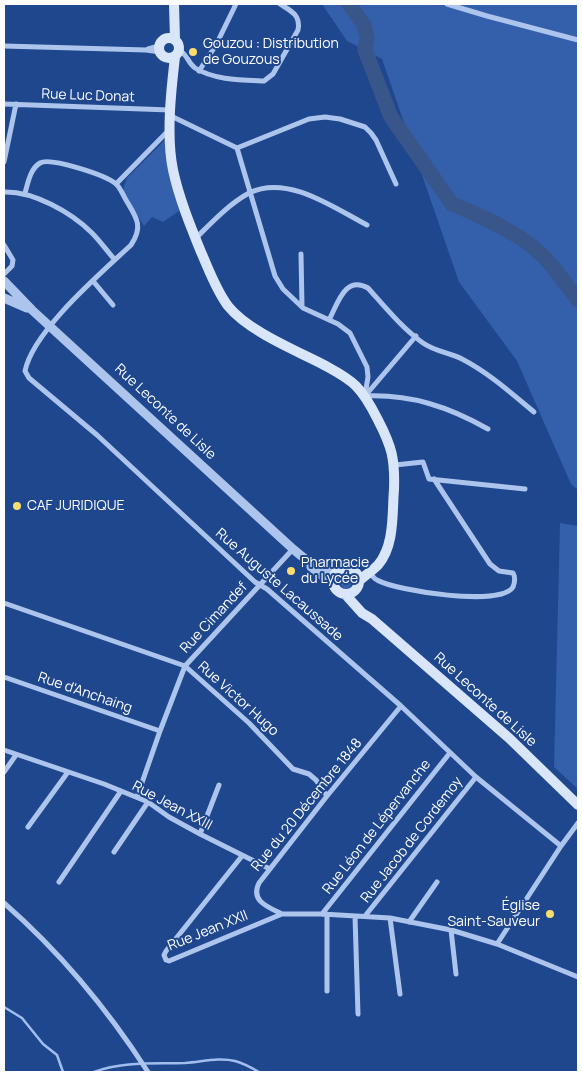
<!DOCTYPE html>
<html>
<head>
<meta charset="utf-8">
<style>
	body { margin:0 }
	#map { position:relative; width:582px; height:1076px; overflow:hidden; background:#1f478e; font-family:Manrope,sans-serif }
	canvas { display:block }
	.frame { position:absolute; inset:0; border:5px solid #fff; pointer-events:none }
</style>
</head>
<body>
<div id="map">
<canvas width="582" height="1076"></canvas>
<div class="frame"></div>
</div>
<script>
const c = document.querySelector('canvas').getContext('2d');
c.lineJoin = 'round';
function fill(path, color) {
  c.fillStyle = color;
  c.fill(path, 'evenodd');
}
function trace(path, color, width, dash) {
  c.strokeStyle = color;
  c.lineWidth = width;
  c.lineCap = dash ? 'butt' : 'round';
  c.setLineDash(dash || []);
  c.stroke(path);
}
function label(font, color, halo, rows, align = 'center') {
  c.font = font + ' Manrope,sans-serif';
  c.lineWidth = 4;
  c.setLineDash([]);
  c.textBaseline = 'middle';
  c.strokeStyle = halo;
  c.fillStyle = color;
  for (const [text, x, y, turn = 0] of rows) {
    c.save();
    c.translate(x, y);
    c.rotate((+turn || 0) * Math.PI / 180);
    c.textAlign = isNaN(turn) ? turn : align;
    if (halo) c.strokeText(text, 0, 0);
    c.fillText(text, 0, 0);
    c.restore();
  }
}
const green = new Path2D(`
	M322 4H578V490L571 484 517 361 459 282 382 59 347 41Z
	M166 139C167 165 172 187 179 211L163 222 152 217 144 226 124 193V186L127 178Z
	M560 523 578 526V789L554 767Z
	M340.5 583a5.5 5.5 0 1 1 11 0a5.5 5.5 0 1 1-11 0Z`);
const stream = new Path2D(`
	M4 1007 22 1018 43 1044 57 1055 63 1072
	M94 1072C123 1061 155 1064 185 1063 202 1062 218 1057 235 1061 243 1063 252 1068 259 1072`);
const river = new Path2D(`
	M349 4 364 25 367 38 365 50 391 117 452 204C475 213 511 230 530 245 550 259 563 281 578 300`);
const minor = new Path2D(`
	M447 4 487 16 578 40
	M4 46 146 50 160 52
	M148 49 159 46
	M180 51C187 54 188 63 195 68 214 80 241 80 264 81L273 74 298 30C301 15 291 11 280 4
	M199 71 216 45 236 4
	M4 104 170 110
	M171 116 237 148 309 119 325 117 340 119 365 127 371 133 376 140 396 184
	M237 148 275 276 283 289 303 308 338 324 350 333 367 367 368 377 365 395
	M4 162 16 104
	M116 184 168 131
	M4 192C33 191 71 212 92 233 100 241 107 251 115 260
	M25 193C28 183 30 169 40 163 50 157 106 175 116 184 120 187 123 195 126 200 136 217 144 226 131 245 100 274 33 331 25 371L29 378 97 435 255 582 267 589 401 706 476 777 561 846
	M196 238C212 222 229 204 249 193 288 174 334 208 367 225
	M4 245 13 260 12 266 4 274
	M301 254 302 307
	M93 281 113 305
	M329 320C338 303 345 275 368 288 385 307 402 328 423 343 434 351 450 353 462 359 489 373 511 393 534 412
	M365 396C411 394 449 407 488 429
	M365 396 416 336
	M395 465 423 462 429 479 525 489
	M369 572C372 575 374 579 377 580 396 591 501 607 513 587 515 582 516 578 513 573L499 571 490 564 434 479
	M4 603 185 666 249 723 293 769 309 774 316 780 327 796
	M4 677 160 731
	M4 750 104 784 148 802 169 817 200 834 270 869
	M4 772 16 755
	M137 797 160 731 185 666 293 549
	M28 827 68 772
	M200 834 219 785
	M114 852 148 802
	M242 856 166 951 164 955 166 960 169 961 282 914H322L390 918 451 930 497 944 578 977
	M59 882 121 791
	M4 903C60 952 108 1010 148 1072
	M282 914C268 907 250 901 259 883L327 796 401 706
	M322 914 449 754
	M355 916 358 1014
	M365 916 476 777
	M390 918 400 994
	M409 922 437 882
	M451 930 456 974
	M497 944 561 846 578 823
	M327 991V914`);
const tertiary = new Path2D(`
	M4 281 32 310 293 549C307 561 319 571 337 572
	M4 298 27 308
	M311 567 334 585`);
const secondary = new Path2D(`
	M174 4 175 39
	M159 48a10 10 0 1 1 20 0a10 10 0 1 1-20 0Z
	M175 57C171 91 166 136 173 170 179 198 190 225 201 252 209 270 216 290 228 306 248 331 295 350 324 365 335 371 347 377 356 386 365 395 372 408 378 420 392 447 395 459 394 489 392 513 395 545 378 565 372 571 364 576 358 582
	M333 581a13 13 0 1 1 26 0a13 13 0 1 1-26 0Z
	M345 594 362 613 372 619 509 738 578 805`);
const markers = [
	[193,52,5,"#fadd6d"],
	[17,506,5,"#fadd6d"],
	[291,571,5,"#fadd6d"],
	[550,914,5,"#fadd6d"]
];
const poiNames = [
	["Gouzou : Distribution",203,44],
	["de Gouzous",203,60],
	["CAF JURIDIQUE",27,506],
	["Pharmacie",301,563],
	["du Lycée",301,579],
	["Église",540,906,"right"],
	["Saint-Sauveur",540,922,"right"]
];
const streetNames = [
	["Rue Luc Donat",88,96,2],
	["Rue Leconte de Lisle",165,412,43],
	["Rue Auguste Lacaussade",279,585,41],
	["Rue Cimandef",214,618,-47],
	["Rue d'Anchaing",85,693,19],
	["Rue Victor Hugo",238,699,42],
	["Rue Leconte de Lisle",485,700,42],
	["Rue du 20 Décembre 1848",307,805,-51],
	["Rue Jean XXIII",172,806,28],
	["Rue Léon de Lépervanche",377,827,-52],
	["Rue Jacob de Cordemoy",412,840,-52],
	["Rue Jean XXII",208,931,-22]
];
fill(green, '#335fab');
trace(stream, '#a1beee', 2.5);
trace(river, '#39568a', 15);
trace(minor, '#adc5ec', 5);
trace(tertiary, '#adc5ec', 9);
trace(secondary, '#d9e5f9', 10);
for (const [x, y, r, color] of markers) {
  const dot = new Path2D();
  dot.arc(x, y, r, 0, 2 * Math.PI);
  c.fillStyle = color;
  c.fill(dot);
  trace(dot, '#1f478e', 2);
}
label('14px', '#fff', '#1f478e', poiNames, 'left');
label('14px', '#fff', '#1f478e', streetNames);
</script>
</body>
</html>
